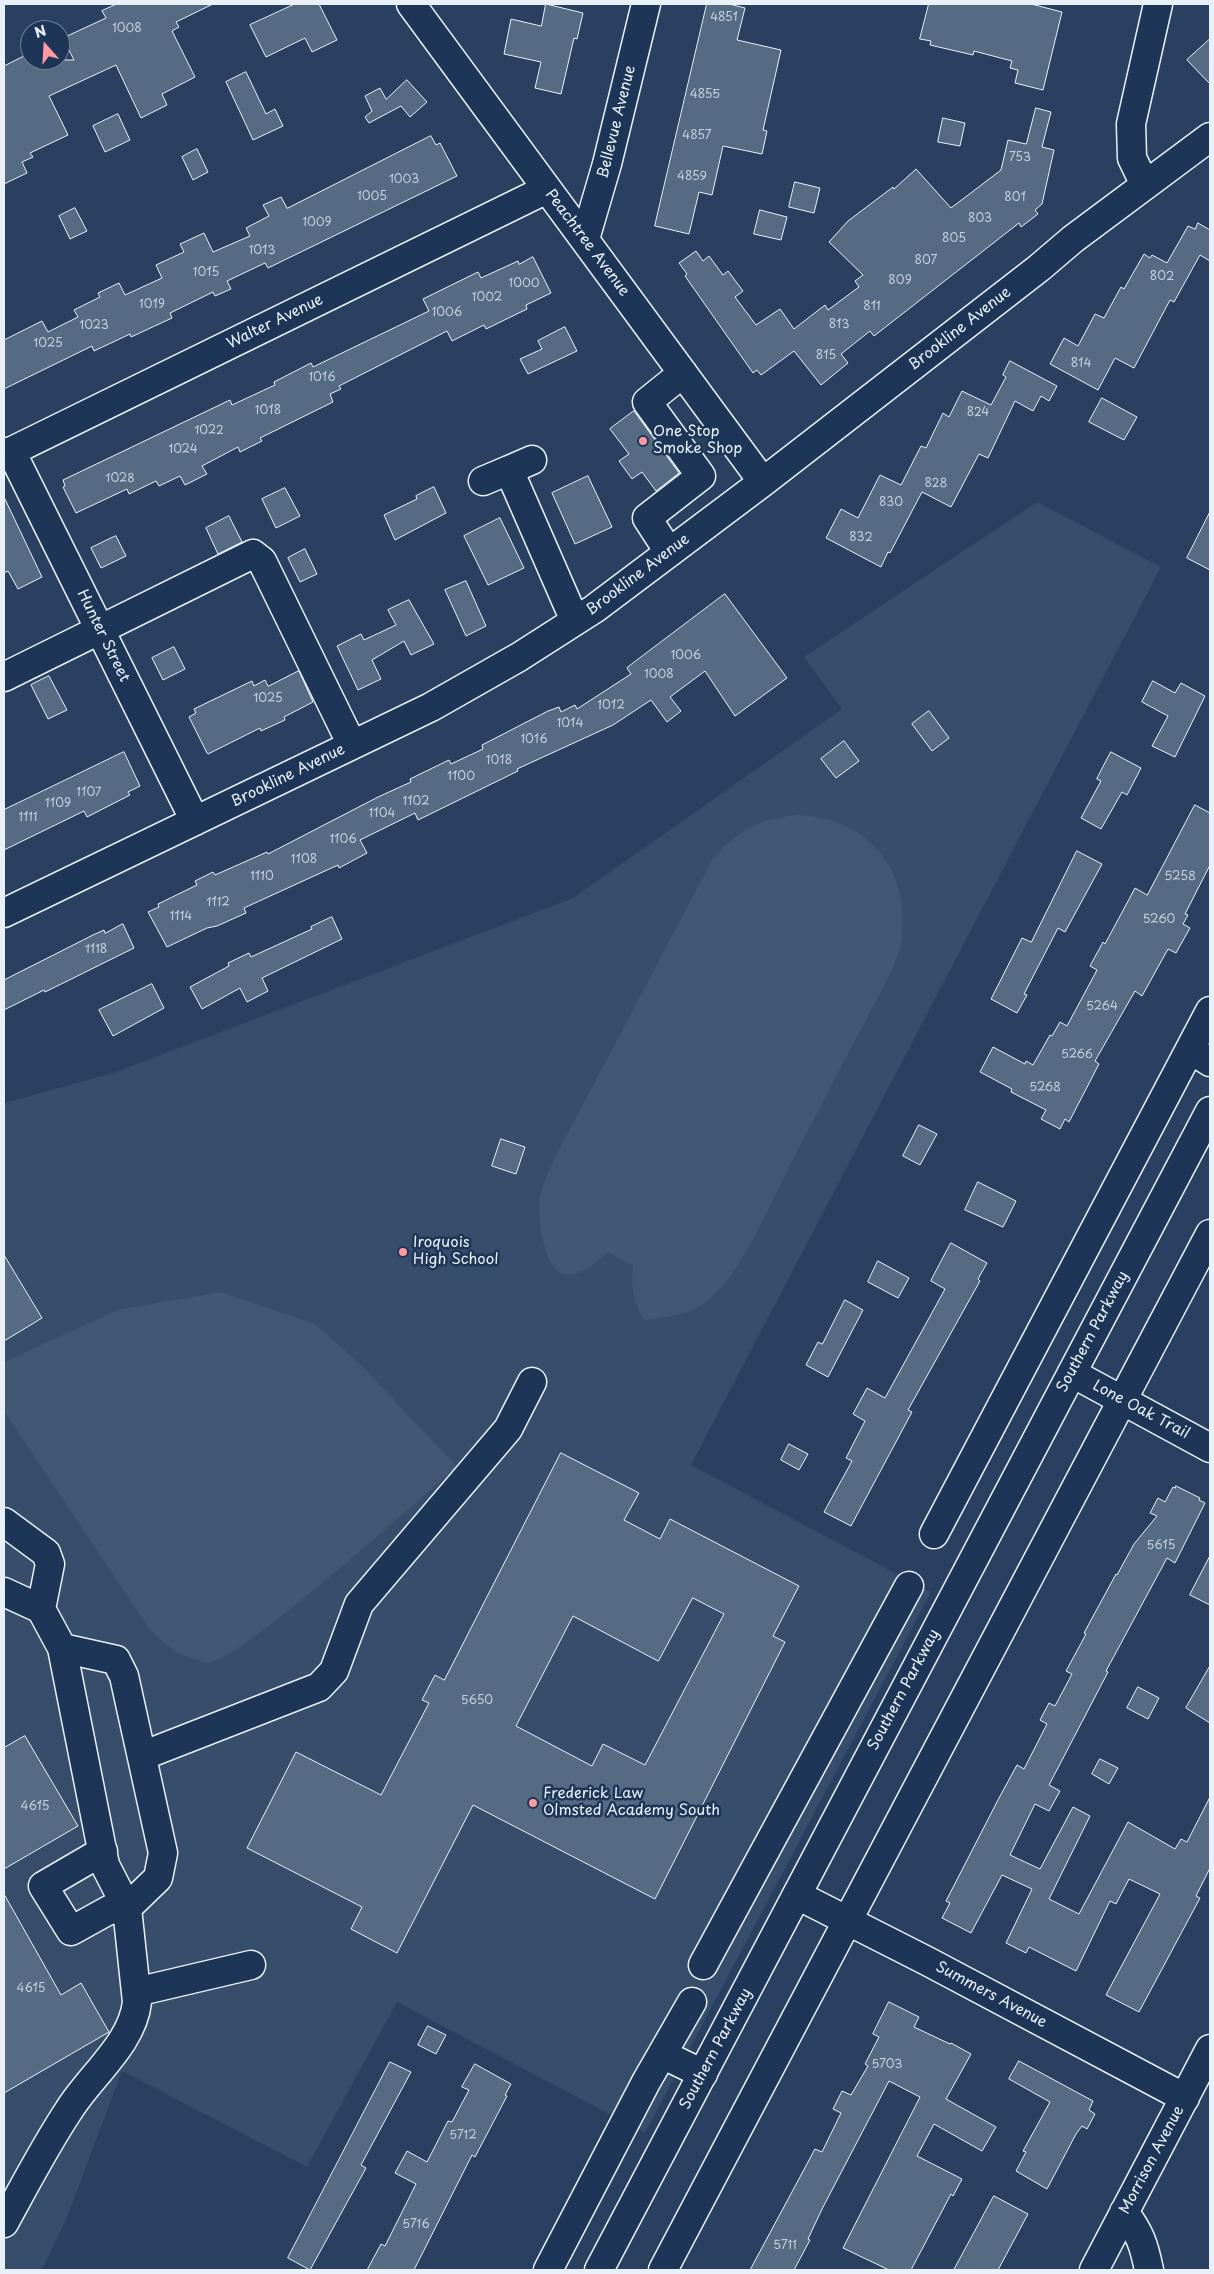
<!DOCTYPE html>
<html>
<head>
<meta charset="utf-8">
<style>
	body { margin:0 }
	#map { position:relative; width:1214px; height:2274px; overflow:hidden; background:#294061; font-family:"Playpen Sans",sans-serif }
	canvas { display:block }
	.frame { position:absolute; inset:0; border:5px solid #e8f1f8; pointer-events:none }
	.north { position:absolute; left:20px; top:20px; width:50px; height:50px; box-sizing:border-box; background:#1d3557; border:1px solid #6e8097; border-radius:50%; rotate:341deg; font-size:14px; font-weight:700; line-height:20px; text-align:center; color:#e8f1f8 }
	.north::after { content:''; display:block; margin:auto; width:18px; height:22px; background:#ff9aa2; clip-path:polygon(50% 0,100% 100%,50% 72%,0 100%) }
</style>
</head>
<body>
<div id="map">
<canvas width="1214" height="2274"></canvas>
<div class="frame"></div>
<div class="north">N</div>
</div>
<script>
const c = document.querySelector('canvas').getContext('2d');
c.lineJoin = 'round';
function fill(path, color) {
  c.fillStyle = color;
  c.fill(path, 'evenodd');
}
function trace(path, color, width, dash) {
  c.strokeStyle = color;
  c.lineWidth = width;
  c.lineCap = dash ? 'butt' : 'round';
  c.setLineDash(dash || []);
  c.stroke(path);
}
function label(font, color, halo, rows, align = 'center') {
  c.font = font + ' "Playpen Sans",sans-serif';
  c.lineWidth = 5;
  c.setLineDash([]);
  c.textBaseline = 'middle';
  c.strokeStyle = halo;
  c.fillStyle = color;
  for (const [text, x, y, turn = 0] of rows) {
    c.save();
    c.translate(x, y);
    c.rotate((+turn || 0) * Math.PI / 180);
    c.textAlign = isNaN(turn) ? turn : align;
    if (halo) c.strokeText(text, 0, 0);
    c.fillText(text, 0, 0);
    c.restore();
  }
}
const built = new Path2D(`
	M1037 502 1161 567 691 1465 931 1592 645 2133 397 2002 307 2167 122 2071 66 2220 42 2270H4V1103L113 1073 573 898 842 709 804 657Z`);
const green = new Path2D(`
	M798 815C867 817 911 870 902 938 900 955 890 973 883 988 851 1048 820 1107 789 1167 770 1205 739 1278 706 1302 689 1315 665 1318 644 1320 633 1299 631 1290 633 1266L608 1252C595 1263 583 1276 565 1274 544 1273 537 1214 540 1198 543 1181 552 1164 560 1148L711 862C734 832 759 818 798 815Z
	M221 1292 315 1324 362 1366 457 1467C421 1497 239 1662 208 1663 205 1664 200 1661 197 1660 175 1654 163 1643 148 1627L4 1411V1362L120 1309Z`);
const building = new Path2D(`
	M117 4H213L176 22 179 27 172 31 195 77 162 94 167 105 141 118 116 65 49 96 68 135 30 153 33 157 22 162 27 173 4 184V66L30 53V60H74L63 38 106 18 102 11Z
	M295 4H319L337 40 312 52 305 38 266 57 250 25Z
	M546 4 583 13 577 39 574 38 561 94 535 88 541 62 504 54 511 19 541 26Z
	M707 4H729L745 8 737 40 781 50 763 130 767 131 762 154 723 146 712 195 699 192 689 234 655 226Z
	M929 4H1031L1062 12 1043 90 1015 83 1018 70 1010 68 1012 61 974 51 973 55 930 45 931 41 920 39Z
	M1210 39V84L1187 60Z
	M246 72 266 114 275 109 283 126 253 140 226 82Z
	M407 80 427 102 410 117 401 106 369 123 365 117 372 111 365 96 380 88 386 99Z
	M1036 108 1051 112 1042 147 1054 150 1042 204 1035 210 1038 214 1021 227 1019 223 874 336 870 331 841 354 848 363 821 385 794 351 761 375 757 370 753 373 685 276 687 274 679 263 696 251 703 261 709 256 723 275 728 271 743 291 735 297 756 325 780 309 794 329 825 305 828 310 859 287 855 281 863 275 829 242 848 221 893 187 894 189 916 169 951 208 1001 170 1008 140 1026 144Z
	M118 114 130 140 105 152 93 126Z
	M943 118 965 123 960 146 938 142Z
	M431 136 436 145 440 143 457 176 268 268 265 263 227 281 231 289 215 296 213 292 170 313 172 318 131 337 130 334 94 351 92 346 4 389V340L42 321 48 332 78 317 74 310 100 297 98 293 119 283 125 295 162 278 156 265 184 252 180 244 204 233 213 252 250 236 246 228 269 216 263 205 281 197 287 208Z
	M197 149 208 172 193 180 182 157Z
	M795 182 820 188 814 213 789 207Z
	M75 208 87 231 70 239 59 216Z
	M760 210 787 217 781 240 754 234Z
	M1198 223 1210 230V261L1200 255 1174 302 1170 300 1134 368 1115 358 1098 390 1050 364 1064 338 1078 346 1095 314 1104 318 1121 287 1124 289 1144 254 1150 258 1152 255 1167 263 1188 226 1195 229Z
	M533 257 551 293 526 305 527 309 486 329 484 325 452 341 447 331 339 386 341 389 330 394 333 402 260 438 262 441 240 452 238 447 202 466 207 474 185 485 180 476 159 486 156 481 129 494 127 489 76 513 63 487 65 486 63 480 230 400 232 405 275 385 274 382 311 363 313 367 429 311 423 299 478 272 481 278 518 261 519 264Z
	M565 327 577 351 528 374 520 359 542 349 538 341Z
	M1010 361 1057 386 1049 401 1041 396 1033 411 1015 401 988 458 979 454 951 507 922 492 890 553 888 552 881 567 826 538 841 509 858 518 880 475 901 485 921 446 926 448 943 413 949 417 962 391 991 405 1006 377 1003 375Z
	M1102 398 1137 417 1124 440 1089 422Z
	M634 411 679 473 656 491 642 472 632 479 619 461 629 454 610 429Z
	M588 476 612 527 575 544 552 493Z
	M434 487 446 513 395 540 384 515 417 499 416 496Z
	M285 488 300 516 276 528 262 499Z
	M4 497 42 577 18 589 8 571 4 573Z
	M1210 512V570L1187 558Z
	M229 516 242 542 218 554 206 528Z
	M500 518 524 568 488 585 464 536Z
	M116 536 126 556 101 568 91 548Z
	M305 549 317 574 300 582 288 558Z
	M466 581 486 626 466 636 445 590Z
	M725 594 787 678 735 716 705 671 670 697 681 711 667 722 651 700 613 725 517 769 518 771 418 820 415 813 360 840 367 853 339 868 338 865 244 908 246 913 217 926 207 928 167 947 148 912 159 907 158 904 197 885 195 881 213 872 215 875 267 852 268 854 378 797 411 782 410 779 449 760 451 764 483 749 482 745 548 711 559 707 561 712 575 705 577 709 631 674 627 668Z
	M409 600 434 644 411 655 404 641 372 660 381 679 358 690 337 646 361 634 364 640 396 625 388 610Z
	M174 647 185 669 163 680 152 658Z
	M299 671 313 702 284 717 285 720 261 731 260 728 208 754 207 753 189 717 196 713 194 709 252 681 254 686 265 680 268 686Z
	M49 676 67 710 48 719 31 685Z
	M1153 681 1175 693 1181 683 1205 696 1175 757 1152 746 1168 716 1142 702Z
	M929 711 949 738 932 751 912 724Z
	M844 741 859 761 836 778 821 759Z
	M124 752 140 786 128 792 130 795 87 817 84 811 4 850V810Z
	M1111 752 1141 768 1127 795 1122 792 1101 829 1081 818 1101 781 1097 779Z
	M1195 805 1210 813V865L1185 914 1188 915 1183 924 1190 928 1176 953 1168 949 1142 996 1135 991 1095 1061 1099 1064 1069 1122 1065 1119 1060 1129 1041 1119 1046 1110 1011 1092 1012 1089 980 1072 993 1047 1025 1064 1026 1061 1033 1065 1050 1035 1052 1036 1060 1022 1067 1026 1097 970 1090 966 1103 942 1105 944 1135 888 1147 895Z
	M1077 851 1102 864 1065 932 1058 928 1024 994 1027 995 1017 1013 991 999 1022 938 1031 942Z
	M332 917 342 939 262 978 268 991 247 1002 240 988 202 1009 190 987 229 966 228 963 249 953 251 957 312 929 311 927Z
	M123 924 134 948 45 992 44 990 4 1010V980L93 935 104 930 105 933Z
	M152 984 164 1008 113 1036 99 1010Z
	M919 1125 937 1134 920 1165 903 1156Z
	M501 1139 525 1147 516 1174 492 1166Z
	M978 1182 1016 1201 1003 1227 965 1210Z
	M951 1243 987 1263 978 1279 980 1281 908 1410 912 1412 851 1526 824 1512 852 1461 846 1458 865 1421 853 1414 867 1388 885 1398 945 1289 931 1281Z
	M4 1255 42 1318 4 1341Z
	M878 1261 909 1278 898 1298 868 1282Z
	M845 1300 863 1310 828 1377 806 1365 818 1342 822 1344Z
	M789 1444 808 1454 799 1470 781 1460Z
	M561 1453 639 1493 624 1520 660 1539 670 1519 799 1586 773 1636 785 1642 655 1899 473 1805 397 1953 351 1929 362 1907 247 1848 296 1752 381 1795 429 1703 422 1700 435 1675 444 1680ZM693 1598 724 1614 645 1765 603 1744 592 1766 516 1726 573 1616 658 1661Z
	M1176 1486 1200 1498 1199 1500 1205 1503 1175 1563 1167 1558 1106 1671 1108 1672 1049 1785 1060 1791 1049 1811 1035 1804 1010 1855 1040 1869 1073 1807 1090 1816 1049 1899 1079 1914 1128 1822 1175 1849 1181 1839 1187 1842 1210 1797V1868L1196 1896 1200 1898 1139 2012 1106 1995 1160 1894 1129 1879 1116 1904 1110 1901 1076 1971 1029 1947 1026 1953 1006 1943 1032 1889 1002 1875 971 1933 942 1918 950 1903 946 1901 999 1798 1017 1765 1024 1769 1047 1724 1040 1720 1049 1703 1055 1706 1072 1674 1066 1671 1086 1634 1084 1633 1116 1574 1117 1575 1134 1544 1157 1516 1150 1513 1158 1498 1165 1502 1173 1487 1175 1488Z
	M1210 1556V1605L1190 1595Z
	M1210 1666V1723L1186 1708Z
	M1138 1687 1159 1698 1148 1719 1127 1708Z
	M25 1736 78 1826 4 1869V1748Z
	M1100 1759 1118 1768 1109 1784 1092 1774Z
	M4 1894 61 1995 81 1983 109 2032 4 2093Z
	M889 2002 919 2017 914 2027 950 2044 951 2043 971 2054 946 2099 996 2127 982 2151 934 2124 917 2156 962 2179 953 2196 951 2194 911 2270H889L843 2248 920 2097 889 2081 822 2209 808 2239 810 2240 794 2270H750L815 2149 822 2152 841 2113 833 2109 842 2091 851 2095 868 2066 865 2064 879 2037 873 2034Z
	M428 2026 446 2035 436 2054 418 2045Z
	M1019 2061 1093 2101 1089 2110 1095 2114 1087 2129 1082 2126 1076 2134 1047 2189 1016 2171 1026 2152 1023 2151 1050 2102 1009 2079Z
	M390 2062 411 2072 361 2165 366 2168 310 2270 288 2258Z
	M475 2064 511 2084 505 2095 507 2096 475 2157 472 2155 414 2270H367L381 2244 385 2246 416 2184 395 2173 407 2151 427 2162 448 2121 452 2122 469 2090 462 2087Z
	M994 2196 1028 2214 998 2270H954Z`);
const minor = new Path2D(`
	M411 4 763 482
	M1145 185 1132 158 1131 124 1158 4
	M585 239 607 164 646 4
	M11 451 195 821
	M4 455 547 189
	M509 470 532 460
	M483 481 509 470 575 621
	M669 552 647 518 701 476 647 402 683 373
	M4 677 253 554 262 561 352 745
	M4 913 431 707 519 657 594 609 763 482 1039 268 1073 239 1210 137
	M1190 1049 1210 1011
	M1072 1373 1210 1448
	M4 1522 46 1553 50 1564 41 1609 62 1648 105 1865 127 1908 137 2002C133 2043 90 2076 69 2110 45 2146 25 2185 4 2223
	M934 1534 1190 1049 1210 1062
	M4 1592 41 1609
	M62 1648 116 1660 124 1676 163 1853 158 1878 127 1908 109 1910 71 1931 43 1886 103 1851
	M142 1756 319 1687 334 1671 359 1604 508 1429 532 1382
	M797 1895 927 1961 1185 2098
	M703 1965 909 1586
	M136 1992 251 1965
	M662 2054 703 2074
	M1124 2212C1140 2233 1144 2245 1149 2270
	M548 2270 646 2082 692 2002
	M663 2270 1210 1234
	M1094 2270 1210 2049`);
const major = new Path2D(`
	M599 2270 1210 1111`);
const markers = [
	[643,441,5,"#ff9aa2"],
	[403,1252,5,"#ff9aa2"],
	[533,1803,5,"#ff9aa2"]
];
const numberNames = [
	["4851",724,18],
	["1008",127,29],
	["4855",705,95],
	["4857",697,136],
	["753",1020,158],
	["4859",692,177],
	["1003",404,180],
	["1005",372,197],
	["801",1015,198],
	["803",980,219],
	["1009",317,223],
	["805",954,239],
	["1013",262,251],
	["807",926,261],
	["1015",206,273],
	["802",1162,277],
	["809",900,281],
	["1000",524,284],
	["1002",487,298],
	["1019",152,305],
	["811",872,307],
	["1006",447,313],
	["813",839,325],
	["1023",94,326],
	["1025",48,344],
	["815",826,356],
	["814",1081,364],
	["1016",322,378],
	["1018",268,411],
	["824",978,413],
	["1022",209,431],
	["1024",183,450],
	["1028",120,479],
	["828",936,484],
	["830",891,503],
	["832",861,538],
	["1006",686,656],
	["1008",659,675],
	["1025",268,699],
	["1012",611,706],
	["1014",570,724],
	["1016",534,740],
	["1018",499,761],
	["1100",461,777],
	["1107",89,793],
	["1102",416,802],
	["1109",58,804],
	["1104",382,814],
	["1111",28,818],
	["1106",343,840],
	["1108",304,860],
	["1110",262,877],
	["5258",1180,877],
	["1112",218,903],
	["1114",181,917],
	["5260",1159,920],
	["1118",96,950],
	["5264",1102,1007],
	["5266",1077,1055],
	["5268",1045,1088],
	["5615",1161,1546],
	["5650",477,1701],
	["4615",35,1807],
	["4615",31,1989],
	["5703",887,2065],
	["5712",463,2136],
	["5716",416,2225],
	["5711",785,2246]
];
const streetNames = [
	["Bellevue Avenue",617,122,-76],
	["Peachtree Avenue",587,243,53],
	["Walter Avenue",275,322,-26],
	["Brookline Avenue",960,329,-38],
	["Brookline Avenue",638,575,-37],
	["Hunter Street",103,636,64],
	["Brookline Avenue",288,776,-26],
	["Southern Parkway",1093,1332,-62],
	["Lone Oak Trail",1141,1410,28],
	["Southern Parkway",904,1690,-62],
	["Summers Avenue",991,1995,28],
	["Southern Parkway",716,2049,-62],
	["Morrison Avenue",1152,2160,-62]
];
const poiNames = [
	["One Stop",653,432],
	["Smoke Shop",653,449],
	["Iroquois",413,1243],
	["High School",413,1260],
	["Frederick Law",543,1794],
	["Olmsted Academy South",543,1811]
];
fill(built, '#364d6b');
fill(green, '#415774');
fill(building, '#556a83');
trace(building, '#e8f1f8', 1);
trace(minor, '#e8f1f8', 31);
trace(major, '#e8f1f8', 31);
trace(minor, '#1d3557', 28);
trace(major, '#1d3557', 28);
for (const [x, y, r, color] of markers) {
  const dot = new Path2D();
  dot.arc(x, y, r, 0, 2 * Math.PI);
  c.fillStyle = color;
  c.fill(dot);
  trace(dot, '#1d3557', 2);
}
label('12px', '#c3cfdb', null, numberNames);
label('15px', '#e8f1f8', '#1d3557', streetNames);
label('15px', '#e8f1f8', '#1d3557', poiNames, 'left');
</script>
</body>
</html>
